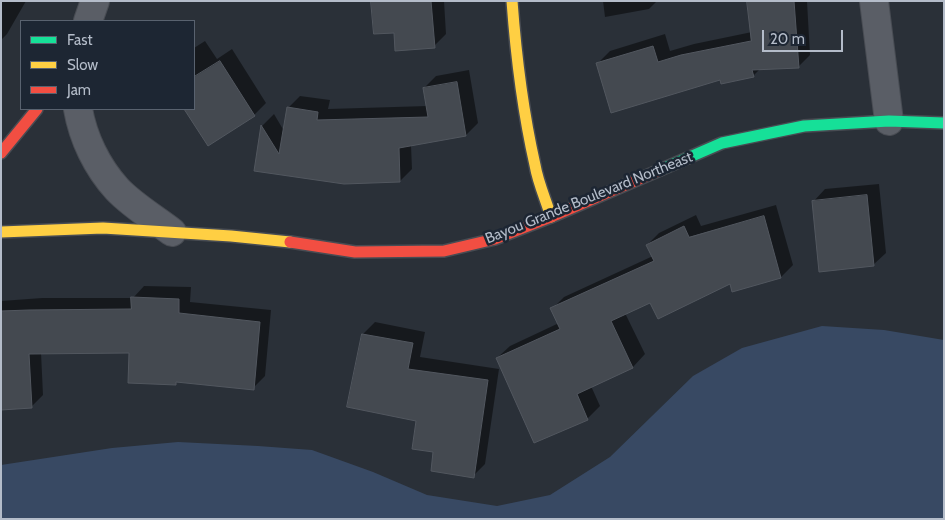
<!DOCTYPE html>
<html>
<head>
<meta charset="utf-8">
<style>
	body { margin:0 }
	#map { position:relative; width:945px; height:520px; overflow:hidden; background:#2a3038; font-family:Cabin,sans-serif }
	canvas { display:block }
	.frame { position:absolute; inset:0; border:2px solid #b4bcc9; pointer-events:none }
	.legend { position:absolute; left:20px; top:20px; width:175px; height:90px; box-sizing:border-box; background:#1d2633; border:1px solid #59626f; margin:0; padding:6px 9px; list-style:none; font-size:15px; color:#b4bcc9 }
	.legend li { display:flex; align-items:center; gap:10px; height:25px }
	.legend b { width:25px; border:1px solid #59626f }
	.scale { position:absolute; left:762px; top:30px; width:81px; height:22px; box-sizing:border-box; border:2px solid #b4bcc9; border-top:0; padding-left:6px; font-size:15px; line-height:18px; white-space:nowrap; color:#b4bcc9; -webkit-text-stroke:4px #1d2633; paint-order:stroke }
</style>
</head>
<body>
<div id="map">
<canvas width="945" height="520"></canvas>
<div class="frame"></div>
<ul class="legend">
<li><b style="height:6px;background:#16e098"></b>Fast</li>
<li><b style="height:6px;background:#ffcf43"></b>Slow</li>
<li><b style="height:6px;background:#f24e42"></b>Jam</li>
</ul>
<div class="scale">20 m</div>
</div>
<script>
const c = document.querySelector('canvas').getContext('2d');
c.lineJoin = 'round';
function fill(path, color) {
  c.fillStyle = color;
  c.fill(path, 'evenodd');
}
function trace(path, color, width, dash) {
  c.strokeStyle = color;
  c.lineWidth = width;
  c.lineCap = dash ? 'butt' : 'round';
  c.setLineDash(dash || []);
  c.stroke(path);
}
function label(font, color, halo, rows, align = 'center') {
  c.font = font + ' Cabin,sans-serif';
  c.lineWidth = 5;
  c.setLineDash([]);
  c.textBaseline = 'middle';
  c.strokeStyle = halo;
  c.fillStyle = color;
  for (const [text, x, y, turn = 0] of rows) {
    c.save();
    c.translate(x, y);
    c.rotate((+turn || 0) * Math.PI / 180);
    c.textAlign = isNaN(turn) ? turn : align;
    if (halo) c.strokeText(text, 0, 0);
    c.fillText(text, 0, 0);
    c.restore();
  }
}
const water = new Path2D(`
	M822 326 884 330 944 340V519H1V465L112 448 178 442 258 446 312 450 373 472 427 495 497 506 550 495 610 457 693 376 742 348Z`);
const shadow = new Path2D(`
	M1 1H26L7 34 1 40Z
	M372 1H444L446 34 434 46 395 31Z
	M603 1H657L649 9 605 17Z
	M748 1H807L810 55 798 67 761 68 753 76 721 79 598 63 610 51 665 34 670 51 694 44 752 32Z
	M205 41 217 59 232 49 266 103 254 115 208 144 186 109H194V48Z
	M469 70 478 123 466 135 411 145 412 169 400 181 256 170 262 126 274 114 284 131 288 108 300 96 330 100 328 109 427 106 424 88 436 76Z
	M879 184 886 253 873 265 813 202 825 189Z
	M776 205 793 265 781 277 731 283 651 301 625 313 645 354 633 367 591 386 600 406 588 418 535 441 497 358 510 346 559 323 552 309 564 297 653 256 647 245 659 233 696 215 701 226Z
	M144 286 191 287 190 302 271 310 265 376 253 388 178 381 175 383 130 351 41 352 43 395 31 407 1 409V301L42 298H133Z
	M375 322 425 332 420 357 499 369 485 464 473 476 435 451 417 420 349 406 363 334Z`);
const building = new Path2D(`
	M371 1H431L435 48 395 51 394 33 374 34Z
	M747 1H794L799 68 752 70 754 77 721 84 720 80 611 113 596 63 653 46 658 62 681 55 751 41Z
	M220 61 255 116 208 146 184 109H194V77Z
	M457 82 466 136 399 148 400 182 344 184 254 171 261 125 279 154 287 107 318 112 317 120 428 117 423 88Z
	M867 195 874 266 819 272 812 201Z
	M764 216 781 278 732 292 730 284 658 319 650 303 611 321 633 368 577 394 588 420 534 443 496 358 560 329 550 308 654 261 646 245 684 226 689 237Z
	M131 297 179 299V313L260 322 254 390 176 382V385L128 383 129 353 29 354 32 408 1 410V311L29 310 131 309Z
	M362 334 413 343 408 369 488 380 474 478 431 471 433 452 412 449 416 421 347 407Z`);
const street = new Path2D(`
	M874 1 889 121
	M88 21 95 1
	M78 109C83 138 97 167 117 189 133 206 154 218 172 232`);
const fast = new Path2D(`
	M660 170 722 143 804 126 889 121 944 123`);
const slow = new Path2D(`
	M512 1C516 56 523 112 535 165 538 183 546 200 551 217
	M1 232 103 228 231 236 290 242`);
const jam = new Path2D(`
	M1 153 37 109
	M290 242 355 252 444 251 495 239 551 217 660 170`);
const streetNames = [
	["Bayou Grande Boulevard Northeast",589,198,-22]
];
fill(water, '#384963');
fill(shadow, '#0007');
fill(building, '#444950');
trace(building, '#52575f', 1);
trace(street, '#484c53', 30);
trace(fast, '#484c53', 14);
trace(slow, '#484c53', 14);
trace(jam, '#484c53', 14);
trace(street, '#5a5e66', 28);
trace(fast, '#16e098', 11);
trace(slow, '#ffcf43', 11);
trace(jam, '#f24e42', 11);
label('15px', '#b4bcc9', '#1d2633', streetNames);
</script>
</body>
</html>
